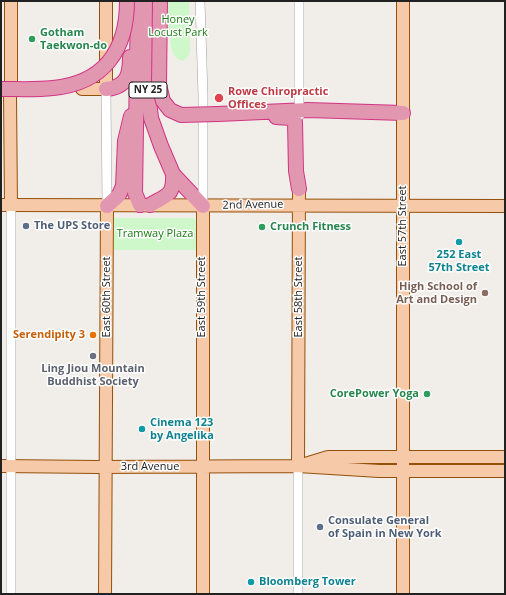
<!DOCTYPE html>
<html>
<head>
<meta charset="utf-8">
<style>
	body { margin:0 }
	#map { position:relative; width:506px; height:595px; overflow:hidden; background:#f1ede9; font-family:"Open Sans",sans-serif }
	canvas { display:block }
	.frame { position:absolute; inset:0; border:2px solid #212121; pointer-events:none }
</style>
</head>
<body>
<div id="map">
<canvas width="506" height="595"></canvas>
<div class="frame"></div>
</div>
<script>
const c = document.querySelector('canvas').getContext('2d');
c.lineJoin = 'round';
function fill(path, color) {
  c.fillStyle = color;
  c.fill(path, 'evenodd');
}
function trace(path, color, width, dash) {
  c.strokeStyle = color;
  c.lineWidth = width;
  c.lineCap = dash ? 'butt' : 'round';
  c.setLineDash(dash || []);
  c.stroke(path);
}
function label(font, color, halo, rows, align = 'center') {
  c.font = font + ' "Open Sans",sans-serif';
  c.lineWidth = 3;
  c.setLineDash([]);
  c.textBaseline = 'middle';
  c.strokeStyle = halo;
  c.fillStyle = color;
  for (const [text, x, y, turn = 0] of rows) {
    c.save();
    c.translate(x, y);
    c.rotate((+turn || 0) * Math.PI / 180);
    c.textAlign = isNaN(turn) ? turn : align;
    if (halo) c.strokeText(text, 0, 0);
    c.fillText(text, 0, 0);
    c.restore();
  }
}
const park = new Path2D(`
	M166 1H189L190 53 187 58 183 61C171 58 171 46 170 36H165Z
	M114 218H194L197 222V250H113V220Z`);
const minor = new Path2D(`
	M200 1 203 96V206
	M299 1V101L300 115
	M106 89 107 206
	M11 594V205
	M298 594V466`);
const major = new Path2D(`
	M11 82V1
	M82 89H106V1
	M10 96 11 205
	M1 205 505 206
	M203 206V594
	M305 464 328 457H505
	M1 466 98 467 298 466 379 471H505
	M298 466 299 189
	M105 594 107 206
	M403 594V1`);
const highway = new Path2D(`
	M138 1 135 193 140 205
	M148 1V92L151 118 161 146 173 174 203 206
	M106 89C127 87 130 75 130 57
	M218 114 308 110 403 113
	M276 117 291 118 295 122 296 171 299 189
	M150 205C167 195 174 196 173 174
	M107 206 119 195 123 186 125 141 131 116`);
const highwayBridge = new Path2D(`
	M160 1 159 85 163 101 170 110 181 115 218 114
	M1 89C18 89 36 90 53 88 104 83 127 50 127 1`);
const markers = [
	[32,39,4,"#2e9e5b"],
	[219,98,5,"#e0444e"],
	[26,226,4,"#5c6f8a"],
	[262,227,4,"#2e9e5b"],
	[459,242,4,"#0f9aa8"],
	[485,293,4,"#8d6e63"],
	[93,335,4,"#e8710a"],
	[93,356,4,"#6b7280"],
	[427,394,4,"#2e9e5b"],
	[142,429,4,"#0f9aa8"],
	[320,527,4,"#5c6f8a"],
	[251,582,4,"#0f9aa8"]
];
const shields = [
	[148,90,38]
];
const shieldNames = [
	["NY 25",148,90]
];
const parkNames = [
	["Honey",178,20],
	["Locust Park",178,33],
	["Tramway Plaza",155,234]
];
const leisureNames = [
	["Gotham",40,33],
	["Taekwon-do",40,46],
	["Crunch Fitness",270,227],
	["CorePower Yoga",419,394,"right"]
];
const healthNames = [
	["Rowe Chiropractic",228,92],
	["Offices",228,105]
];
const streetNames = [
	["2nd Avenue",253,205,-1],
	["East 57th Street",403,226,-90],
	["East 60th Street",107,297,-90],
	["East 59th Street",202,297,-90],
	["East 58th Street",299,297,-90],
	["3rd Avenue",150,467]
];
const serviceNames = [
	["The UPS Store",34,226],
	["Consulate General",328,521],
	["of Spain in New York",328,534]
];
const cultureNames = [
	["252 East",459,255,"center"],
	["57th Street",459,268,"center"],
	["Cinema 123",150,423],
	["by Angelika",150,436],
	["Bloomberg Tower",259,582]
];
const educationNames = [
	["High School of",477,287],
	["Art and Design",477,300]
];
const foodNames = [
	["Serendipity 3",85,335]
];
const worshipNames = [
	["Ling Jiou Mountain",93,369],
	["Buddhist Society",93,382]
];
fill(park, '#cef7ca');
trace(minor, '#a2a2a2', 10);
trace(major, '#95510a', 14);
trace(highway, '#d13482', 16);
trace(minor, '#fff', 9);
trace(major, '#f6c9a9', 12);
trace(highway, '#e297b1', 14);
trace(highwayBridge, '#d13482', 16, []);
trace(highwayBridge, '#e297b1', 14);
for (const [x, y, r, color] of markers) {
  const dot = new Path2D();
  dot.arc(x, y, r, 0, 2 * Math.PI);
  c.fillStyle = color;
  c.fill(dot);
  trace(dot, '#fff', 1.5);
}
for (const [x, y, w] of shields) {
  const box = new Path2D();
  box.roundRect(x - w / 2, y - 8, w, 16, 3);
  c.fillStyle = '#fff';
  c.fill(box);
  trace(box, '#212121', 1);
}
label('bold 10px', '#212121', null, shieldNames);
label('11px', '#1b7b13', '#fff', parkNames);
label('bold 11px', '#27864d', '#fff', leisureNames, 'left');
label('bold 11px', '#be3a42', '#fff', healthNames, 'left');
label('11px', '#212121', '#fff', streetNames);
label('bold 11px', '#4e5e75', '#fff', serviceNames, 'left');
label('bold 11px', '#0d838f', '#fff', cultureNames, 'left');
label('bold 11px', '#785e54', '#fff', educationNames, 'right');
label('bold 11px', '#c56008', '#fff', foodNames, 'right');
label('bold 11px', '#5b616d', '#fff', worshipNames);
</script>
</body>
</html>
